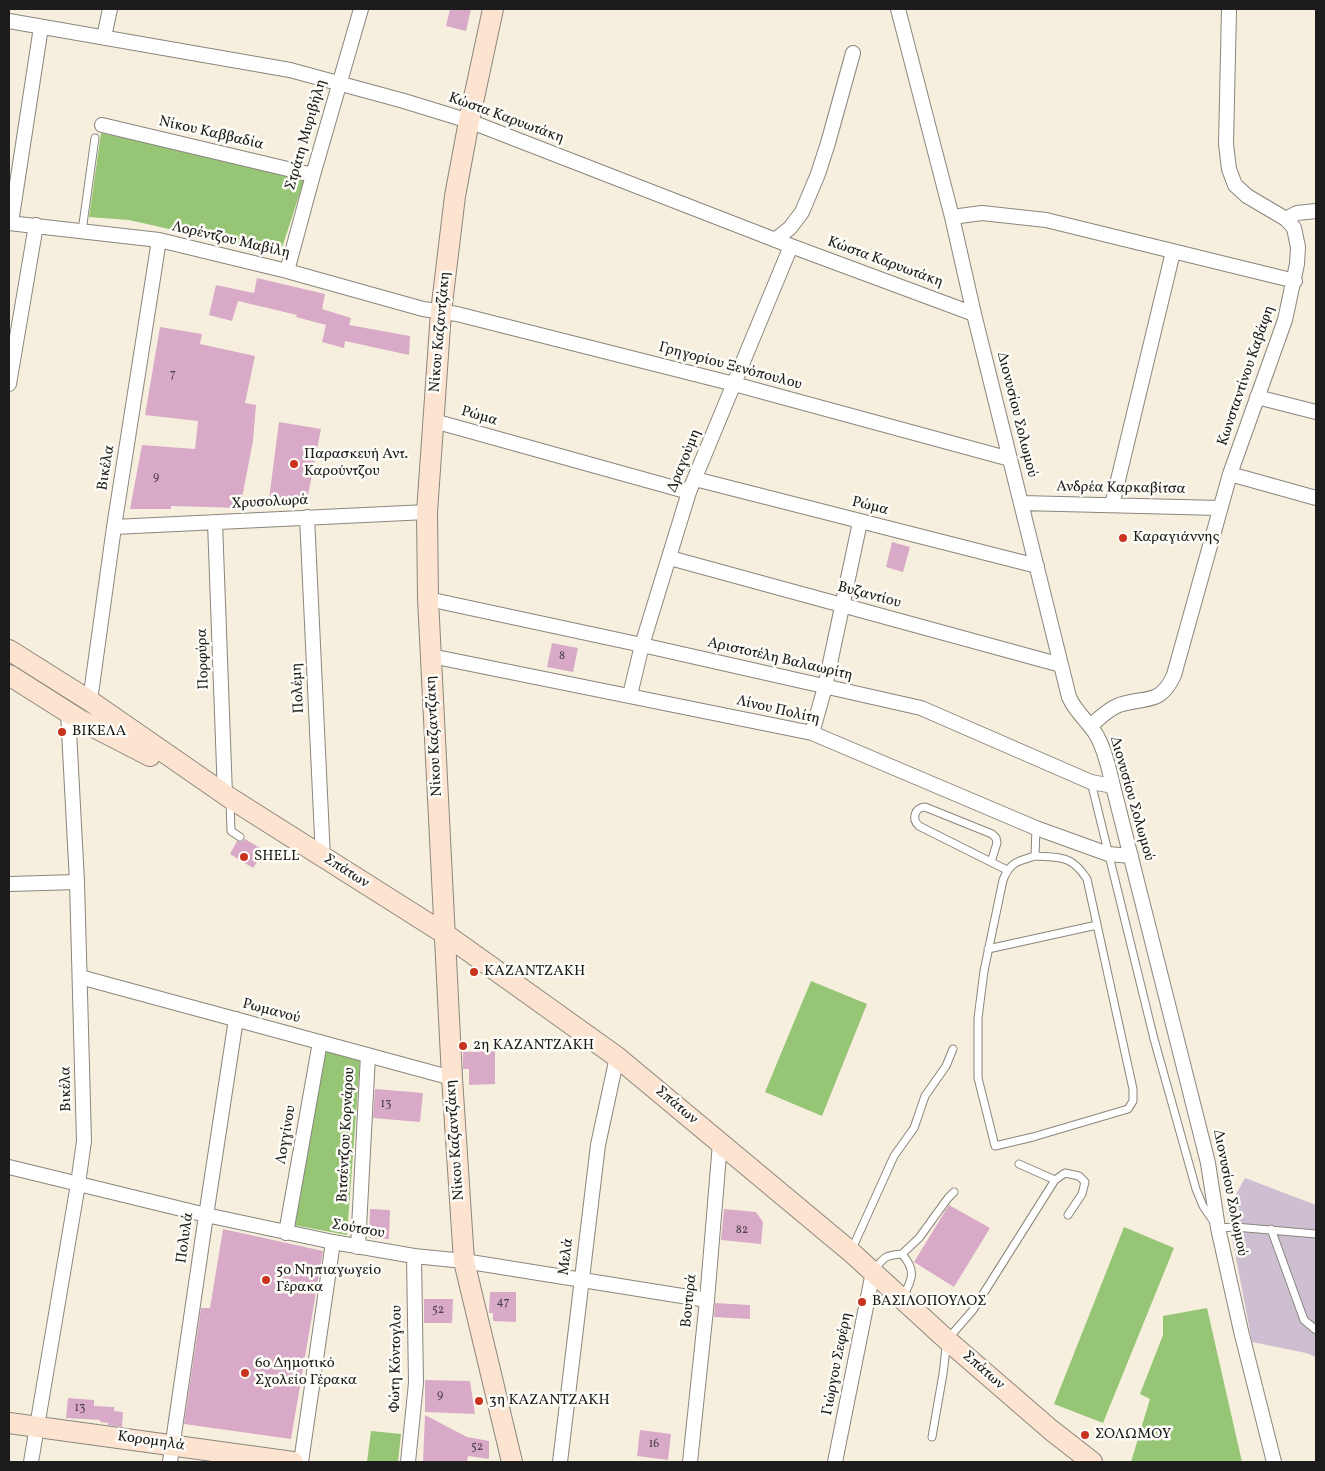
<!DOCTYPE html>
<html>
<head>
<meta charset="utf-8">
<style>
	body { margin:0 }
	#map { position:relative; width:1325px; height:1471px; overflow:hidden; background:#f7efde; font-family:Vollkorn,serif }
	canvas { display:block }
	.frame { position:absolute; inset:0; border:10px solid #1c1c1c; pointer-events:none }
</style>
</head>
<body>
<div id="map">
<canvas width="1325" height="1471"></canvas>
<div class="frame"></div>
</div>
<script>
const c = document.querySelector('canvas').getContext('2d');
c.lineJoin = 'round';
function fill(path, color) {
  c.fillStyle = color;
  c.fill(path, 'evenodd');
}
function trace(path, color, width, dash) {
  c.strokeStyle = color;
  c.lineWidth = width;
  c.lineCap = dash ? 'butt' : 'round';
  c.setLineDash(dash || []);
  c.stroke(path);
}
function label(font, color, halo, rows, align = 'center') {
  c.font = font + ' Vollkorn,serif';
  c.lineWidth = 5;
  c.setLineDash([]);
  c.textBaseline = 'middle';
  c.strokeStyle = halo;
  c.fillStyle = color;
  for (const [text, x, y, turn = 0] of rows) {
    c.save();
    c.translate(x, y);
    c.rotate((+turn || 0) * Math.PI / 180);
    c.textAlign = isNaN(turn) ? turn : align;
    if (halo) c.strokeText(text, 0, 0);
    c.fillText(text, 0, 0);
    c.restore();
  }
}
const industrial = new Path2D(`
	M1245 1178 1316 1205V1357L1306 1353 1252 1342 1227 1211Z`);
const green = new Path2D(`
	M101 133 305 177 280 254 129 220 89 217Z
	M811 981 867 1004 822 1116 765 1092Z
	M322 1051 360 1060 347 1235 293 1225Z
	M1124 1227 1174 1248 1103 1423 1054 1404Z
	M1207 1308 1242 1462H1131L1150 1399 1140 1394 1163 1335V1316Z
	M371 1431 401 1434 398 1462H367Z`);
const building = new Path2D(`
	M450 9H471L466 31 446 26Z
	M257 278 325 294 322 309 351 318 349 325 410 336 409 355 345 341 344 348 322 342 326 325 296 317 297 315 238 301 232 321 209 315 216 285 254 293Z
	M160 327 202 334 200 344 255 356 245 403 256 405 253 441 240 508 171 506V509H130L142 445 195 449 198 421 145 415Z
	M279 422 321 429 306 505 269 499Z
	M892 542 910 547 903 572 886 567Z
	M552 643 578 648 573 672 547 667Z
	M245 839 262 849 258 851 257 856 259 859 253 868 230 854 237 841 242 842Z
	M495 1051V1084L469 1085V1069H463V1052Z
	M375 1089 423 1093 420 1122 373 1118Z
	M949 1205 990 1228 954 1287 914 1262Z
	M370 1209 390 1210 389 1239 369 1238Z
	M724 1209 756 1212 763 1222 761 1244 721 1240Z
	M223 1229 323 1251 291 1439 184 1424 201 1308H210Z
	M490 1292H516V1322L493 1321V1313H489Z
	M424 1299H453L452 1323H424Z
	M715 1303 750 1305V1319L714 1317Z
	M425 1380 470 1381 475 1414 425 1412Z
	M68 1398 94 1400V1406L114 1407V1411L123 1412 122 1427 108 1425V1423L100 1422V1420L66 1418Z
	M425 1415 467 1437 489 1441V1459L468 1456 467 1462H423Z
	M640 1430 671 1434 668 1460 637 1456Z`);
const lane = new Path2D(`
	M82 231 95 138
	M1091 782 1154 1039 1196 1189 1203 1206 1218 1228 1235 1227 1316 1234
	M230 802 231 831 240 837
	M262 854 266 857 302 849
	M1035 856C1018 861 1010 862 1003 880L984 971 978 1018V1078L995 1146 1033 1137 1128 1109 1133 1101V1089L1087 879C1071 855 1062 858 1035 856L1036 828
	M991 862 919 826C911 819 915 807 925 807L992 834 996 838 997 843 991 862 1007 870
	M988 949 1097 925
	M1055 1180 1065 1173 1079 1176 1085 1182 1082 1194 1068 1215
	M1271 1229 1304 1320 1316 1330
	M852 1249 894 1156 914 1128 925 1096 946 1066 953 1049
	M902 1254 919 1238 948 1198 954 1192
	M874 1270C884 1257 886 1255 902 1254 916 1270 913 1279 903 1296
	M932 1437 943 1374 947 1340 973 1310 1055 1180 1019 1164`);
const street = new Path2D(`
	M898 9 952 217 974 314 1069 697C1076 713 1089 722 1097 736 1106 752 1109 770 1113 786L1208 1163 1218 1228 1241 1331 1274 1462
	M9 21 290 70 404 101 469 121 791 246 974 314
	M104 37 110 9
	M102 125 313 175
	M952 217 982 213 1046 220 1295 281
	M1286 219 1297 213 1316 211
	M9 223 159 240 287 271 423 309 457 314 734 384 1010 459
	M11 223 41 27
	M775 240 790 228 802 212 818 174 828 143 853 53
	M287 271 313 175 361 9
	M9 384 36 225
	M1257 397 1316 412
	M434 421 689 492
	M1230 474 1316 498
	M695 479 1037 566
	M1021 503 1220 508
	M1112 505 1173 252
	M307 517 323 858
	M215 522 225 795
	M114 527 427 512
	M670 558 1061 665
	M428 599 642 645 921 708 1091 782 1113 786
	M431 656 812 733 1036 828 1108 854 1131 856
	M630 695 642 645 689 492 791 246
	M90 701 114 527 159 240
	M1090 726C1099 719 1108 709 1119 705 1146 696 1160 706 1174 675L1230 474 1285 320 1297 264 1298 247 1294 228 1286 219 1247 196 1235 185 1229 169 1226 144 1229 9
	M812 733 825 687 860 522
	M9 884 77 882
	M80 977 452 1078
	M9 1167 206 1215 333 1242 414 1256 464 1261 707 1300
	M286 1233 320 1042
	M358 1247 368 1055
	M31 1462 78 1184 84 1141 77 882 68 712
	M170 1462 204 1229 236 1019
	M301 1462 333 1242
	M408 1462 416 1383 414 1256
	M560 1462 598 1145 617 1057
	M690 1462 707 1300 720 1143
	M835 1462 873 1272`);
const secondary = new Path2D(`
	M493 9 469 121 455 196 441 312 427 512 428 599 452 1078 464 1261 512 1462
	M9 650 90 701 230 798 445 934 617 1057 851 1252 947 1340 1051 1430 1092 1462
	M9 675 80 720 150 756
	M9 1423 293 1462`);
const markers = [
	[294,464,5,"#c8321e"],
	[1123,538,5,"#c8321e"],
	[62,732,5,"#c8321e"],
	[244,857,5,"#c8321e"],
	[474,972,5,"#c8321e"],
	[463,1046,5,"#c8321e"],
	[266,1280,5,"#c8321e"],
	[862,1302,5,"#c8321e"],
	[245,1373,5,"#c8321e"],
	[479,1401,5,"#c8321e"],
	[1085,1435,5,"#c8321e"]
];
const numberNames = [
	["7",173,375],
	["9",156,478],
	["8",562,657],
	["13",386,1105],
	["82",742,1231],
	["47",503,1303],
	["52",438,1311],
	["9",440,1396],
	["13",80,1409],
	["16",654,1445],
	["52",477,1448]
];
const streetNames = [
	["Κώστα Καρυωτάκη",506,119,20],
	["Νίκου Καββαδία",211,134,13],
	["Στράτη Μυριβήλη",307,135,-74],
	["Λορέντζου Μαβίλη",231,241,13],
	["Κώστα Καρυωτάκη",885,263,20],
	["Νίκου Καζαντζάκη",441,332,-85],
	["Γρηγορίου Ξενόπουλου",730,367,15],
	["Κωνσταντίνου Καβάφη",1247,376,-71],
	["Διονυσίου Σολωμού",1016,415,76],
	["Ρώμα",479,417,16],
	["Δραγούμη",685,461,-68],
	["Βικέλα",107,468,-81],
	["Ανδρέα Καρκαβίτσα",1121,489,1],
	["Χρυσολωρά",270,503,-3],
	["Ρώμα",870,507,14],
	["Βυζαντίου",869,596,15],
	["Πορφύρα",204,659,-92],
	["Αριστοτέλη Βαλαωρίτη",780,660,13],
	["Πολέμη",299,688,-93],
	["Λίνου Πολίτη",778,711,13],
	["Νίκου Καζαντζάκη",435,736,-93],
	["Διονυσίου Σολωμού",1131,799,74],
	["Σπάτων",346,872,32],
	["Ρωμανού",271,1012,15],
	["Βικέλα",67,1089,-91],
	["Σπάτων",676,1106,40],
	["Λογγίνου",287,1135,-80],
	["Βιτσέντζου Κορνάρου",347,1135,-87],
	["Νίκου Καζαντζάκη",456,1140,-94],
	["Διονυσίου Σολωμού",1229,1193,79],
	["Σούτσου",358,1230,10],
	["Πολυλά",186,1238,-82],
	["Μελά",567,1257,-83],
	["Βουτυρά",690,1301,-84],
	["Φώτη Κόντογλου",397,1359,-89],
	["Γιώργου Σεφέρη",838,1364,-79],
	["Σπάτων",983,1371,41],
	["Κορομηλά",151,1442,8]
];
const poiNames = [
	["Παρασκευή Αντ.",304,455],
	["Καρούντζου",304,472],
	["Καραγιάννης",1133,538],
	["ΒΙΚΕΛΑ",72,732],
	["SHELL",254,857],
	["ΚΑΖΑΝΤΖΑΚΗ",484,972],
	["2η ΚΑΖΑΝΤΖΑΚΗ",473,1046],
	["5ο Νηπιαγωγείο",276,1271],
	["Γέρακα",276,1288],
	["ΒΑΣΙΛΟΠΟΥΛΟΣ",872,1302],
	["6ο Δημοτικό",255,1364],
	["Σχολείο Γέρακα",255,1381],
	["3η ΚΑΖΑΝΤΖΑΚΗ",489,1401],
	["ΣΟΛΩΜΟΥ",1095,1435]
];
fill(industrial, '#cebed1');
fill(green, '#95c575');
fill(building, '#d9aac8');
trace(lane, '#8a867d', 9);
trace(street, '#8a867d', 16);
trace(secondary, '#8a867d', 22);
trace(lane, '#fff', 7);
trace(street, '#fff', 14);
trace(secondary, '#fde4d1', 20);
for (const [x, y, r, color] of markers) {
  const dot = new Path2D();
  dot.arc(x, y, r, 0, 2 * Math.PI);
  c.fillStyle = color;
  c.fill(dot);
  trace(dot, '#fdfcf7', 2);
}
label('12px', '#4b4047', null, numberNames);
label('15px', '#1c1c1c', '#fdfcf7', streetNames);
label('15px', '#1c1c1c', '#fdfcf7', poiNames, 'left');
</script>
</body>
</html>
